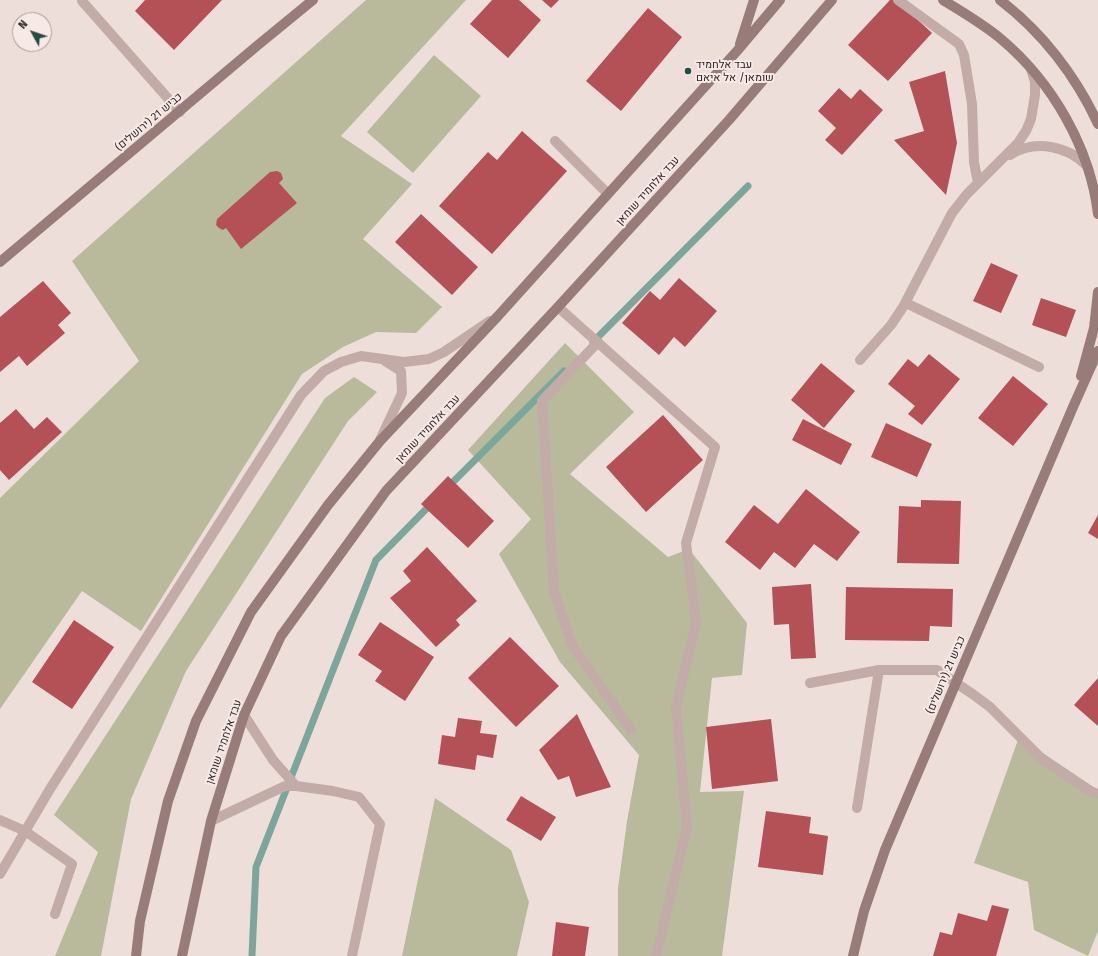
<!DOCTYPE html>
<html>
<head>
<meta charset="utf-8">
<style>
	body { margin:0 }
	#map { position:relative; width:1098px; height:956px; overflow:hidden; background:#eddeda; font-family:"Fira Sans",sans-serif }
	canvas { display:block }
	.north { position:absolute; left:12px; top:12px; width:40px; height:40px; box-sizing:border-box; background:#f6e9e6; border:1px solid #a79b9a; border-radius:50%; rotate:310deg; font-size:11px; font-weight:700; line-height:16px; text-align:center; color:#312727 }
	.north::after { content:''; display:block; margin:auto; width:14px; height:18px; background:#234d43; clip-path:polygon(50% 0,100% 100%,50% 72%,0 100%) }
</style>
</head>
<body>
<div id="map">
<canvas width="1098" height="956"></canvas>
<div class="north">N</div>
</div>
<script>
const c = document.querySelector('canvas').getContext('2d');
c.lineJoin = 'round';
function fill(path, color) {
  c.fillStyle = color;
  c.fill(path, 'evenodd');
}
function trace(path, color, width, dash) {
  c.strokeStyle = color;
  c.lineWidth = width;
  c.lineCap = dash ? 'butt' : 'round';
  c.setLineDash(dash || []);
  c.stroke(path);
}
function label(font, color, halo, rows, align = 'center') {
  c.font = font + ' "Fira Sans",Heebo,sans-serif';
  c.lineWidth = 4;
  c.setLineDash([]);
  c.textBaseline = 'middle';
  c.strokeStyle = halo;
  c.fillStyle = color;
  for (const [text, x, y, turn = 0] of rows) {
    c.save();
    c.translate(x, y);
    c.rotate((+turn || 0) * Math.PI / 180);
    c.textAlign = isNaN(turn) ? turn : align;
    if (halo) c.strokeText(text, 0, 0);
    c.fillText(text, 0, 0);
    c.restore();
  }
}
const green = new Path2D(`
	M366 0H466L341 136 412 184 363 239 442 307 416 333 376 332 343 347 302 374 141 631 82 591 0 709V498L139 361 72 261Z
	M434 55 481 96 413 173 367 132Z
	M565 343 634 412 570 474 668 557 689 549 747 623 742 675 712 678 700 792 744 791 722 956H618V888L627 821 639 755 560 662 499 554 531 519 468 450Z
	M354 377 377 392 348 421 186 671 131 799 101 956H55L98 852 54 815 325 398Z
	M1019 737 1098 790V931L1088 956 1034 930 1028 882 974 863Z
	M435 798 511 850 529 902 517 956H402Z`);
const stream = new Path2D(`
	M593 342 748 186
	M447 488 564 371
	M252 956 256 867 376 560 433 502`);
const building = new Path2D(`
	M145 0H222L174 50 135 11Z
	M492 0H519L541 20 508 58 470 24Z
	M542 0H559L551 8Z
	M890 0H896L932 33 888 81 848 45Z
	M648 8 682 37 621 111 586 81Z
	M945 71 957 143 946 195 894 140 924 131 909 82Z
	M839 88 851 99 860 89 883 110 842 155 825 140 836 128 818 111Z
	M522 131 567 171 492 254 439 206 488 152 497 160Z
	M277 171 281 173 283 179 279 183 297 203 241 249 226 228 223 230 219 228 216 225 217 219 270 172Z
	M421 214 478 267 452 295 395 242Z
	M991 263 1018 275 1001 313 973 301Z
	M679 278 717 311 685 347 674 337 659 355 622 323 650 291 660 300Z
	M43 281 71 313 58 325 65 333 27 366 19 356 0 372V317Z
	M1041 298 1076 310 1066 337 1032 325Z
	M929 354 960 379 922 425 908 414 915 406 888 384 908 359 918 367Z
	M821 363 855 391 824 428 791 400Z
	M1013 376 1048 404 1013 446 978 418Z
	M16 409 34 429 47 417 62 432 9 480 0 470V423Z
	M663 415 703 460 646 512 606 467Z
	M803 419 852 444 841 465 792 440Z
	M886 423 932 444 917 477 871 457Z
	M448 476 494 521 468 548 421 504Z
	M806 489 860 532 837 561 814 544 795 568 774 552 760 570 725 542 754 505 778 524Z
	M921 500 961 501 959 564 897 563 899 506 921 507Z
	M1098 515V539L1088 533Z
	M427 547 477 601 456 620 460 625 436 647 390 598 411 581 403 571Z
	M811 584 816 658 791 659 789 624 774 625 772 587Z
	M846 587 953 589 952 627 930 626 929 641 845 640Z
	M74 620 114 647 72 709 32 682Z
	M380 622 434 657 405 701 375 681 382 671 358 655Z
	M510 637 559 686 516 727 468 678Z
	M1098 678V726L1074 705Z
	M577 714 611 787 576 797 569 776 558 780 539 750Z
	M458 718 482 721 480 733 497 735 493 758 477 755 475 770 438 764 442 735 455 737Z
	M771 719 778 781 712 789 706 727Z
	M521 796 556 817 541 841 506 820Z
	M766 811 811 817 809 833 828 836 823 875 758 867Z
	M992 905 1009 909 996 956H933L940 932 952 935 958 913 987 921Z
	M556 922 589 927 585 956H552Z`);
const service = new Path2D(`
	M82 1 180 112
	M555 141 608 194
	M810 683 879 670H937L956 683
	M857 808 879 670
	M0 820 25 831 72 864 55 914
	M656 956 687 827 676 707`);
const minor = new Path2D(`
	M898 0 959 44 964 55 972 104 974 162 978 183
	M1010 155C1035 139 1068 146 1087 166
	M906 303 1039 367
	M558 307 715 447 686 543 696 623 676 707
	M598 342 542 401 554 591 572 645 631 730
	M860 360 891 325 903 307 952 213 967 194 1018 143 1026 131 1031 119 1035 95V82L1031 69
	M380 440 402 393 401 371 385 361
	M956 683 974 695 990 707 1042 759 1090 791 1098 794
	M244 715 273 760 296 786
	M211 821 285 786H296L333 791 359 797 380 824 352 956
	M0 874 50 789 301 395 324 371 341 362 361 356 404 362 429 359 444 352 490 321`);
const secondary = new Path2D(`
	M943 0C962 12 983 24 1001 39 1052 82 1090 147 1098 214
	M1000 0C1042 32 1076 76 1098 124
	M740 44 754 0
	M0 262 258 45 313 0
	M1081 376 1094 328 1098 292
	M136 956 140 921 168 801 196 721 251 612 328 505 380 441 498 316 737 51 780 0
	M182 956 211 821 244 715 281 636 386 491 558 307 729 120 832 0
	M853 956 864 911 885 850 1073 407 1098 351`);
const markers = [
	[688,71,4,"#234d43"]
];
const poiNames = [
	["עבד אלחמיד",696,65],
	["שומאן/ אל איאם",696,78]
];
const streetNames = [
	["כביש 21 (ירושלים)",149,122,-40],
	["עבד אלחמיד שומאן",648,191,-48],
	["עבד אלחמיד שומאן",428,429,-47],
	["כביש 21 (ירושלים)",946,675,-67],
	["עבד אלחמיד שומאן",224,742,-71]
];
fill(green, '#b9ba9c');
trace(stream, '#7da69b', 7);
fill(building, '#b45157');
trace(service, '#c3aca8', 10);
trace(minor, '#c3aca8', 10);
trace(secondary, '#977c7a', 10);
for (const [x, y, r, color] of markers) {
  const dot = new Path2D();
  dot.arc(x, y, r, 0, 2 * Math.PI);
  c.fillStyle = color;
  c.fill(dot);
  trace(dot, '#f6e9e6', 1.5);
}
label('11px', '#312727', '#f6e9e6', poiNames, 'left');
label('11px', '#312727', '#f6e9e6', streetNames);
</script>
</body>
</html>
